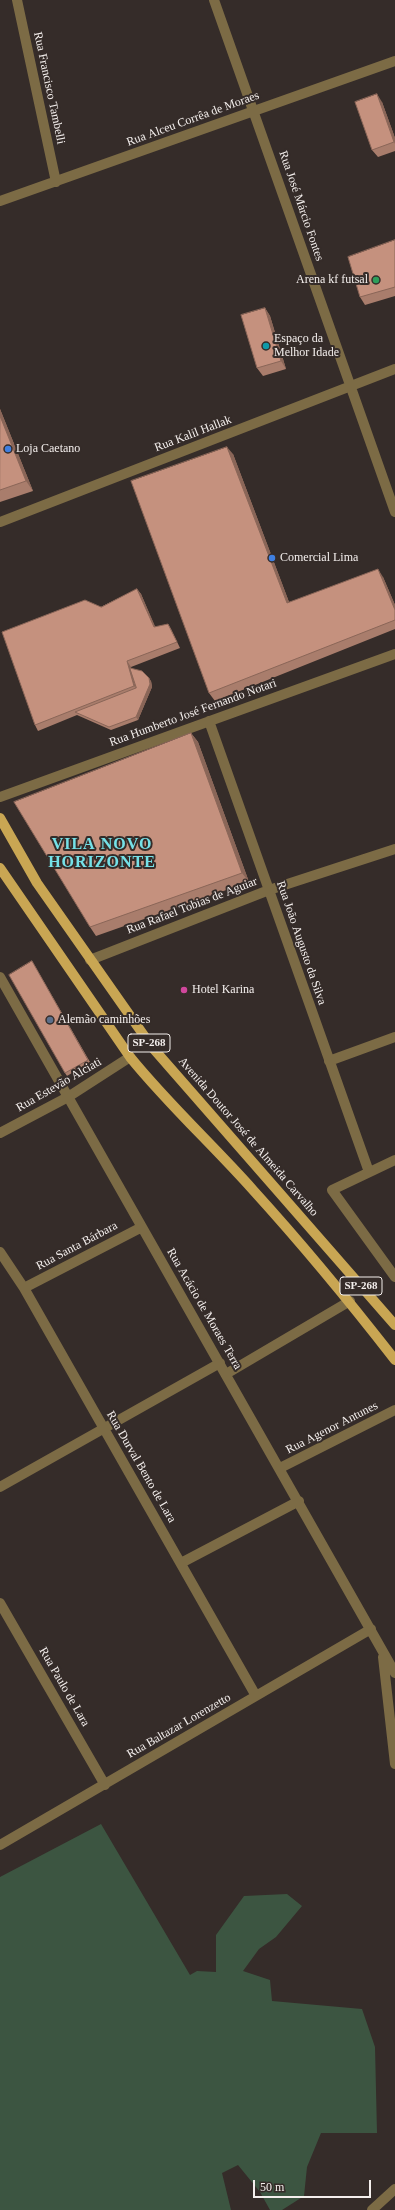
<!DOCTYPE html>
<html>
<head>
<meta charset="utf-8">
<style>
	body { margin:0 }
	#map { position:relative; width:395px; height:2210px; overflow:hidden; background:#352c29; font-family:"Times New Roman",serif }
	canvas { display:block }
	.scale { position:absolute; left:253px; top:2180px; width:118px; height:18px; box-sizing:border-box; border:2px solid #f4efed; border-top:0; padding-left:5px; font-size:12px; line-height:14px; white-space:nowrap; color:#f4efed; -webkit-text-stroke:3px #352c29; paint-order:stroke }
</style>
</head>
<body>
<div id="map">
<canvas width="395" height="2210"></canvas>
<div class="scale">50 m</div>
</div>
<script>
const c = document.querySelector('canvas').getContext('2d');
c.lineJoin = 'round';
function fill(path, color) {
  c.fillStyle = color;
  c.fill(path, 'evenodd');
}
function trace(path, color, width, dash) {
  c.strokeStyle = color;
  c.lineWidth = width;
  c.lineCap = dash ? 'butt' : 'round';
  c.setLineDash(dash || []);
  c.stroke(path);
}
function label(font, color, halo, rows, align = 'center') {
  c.font = font + ' "Times New Roman",serif';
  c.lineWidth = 4;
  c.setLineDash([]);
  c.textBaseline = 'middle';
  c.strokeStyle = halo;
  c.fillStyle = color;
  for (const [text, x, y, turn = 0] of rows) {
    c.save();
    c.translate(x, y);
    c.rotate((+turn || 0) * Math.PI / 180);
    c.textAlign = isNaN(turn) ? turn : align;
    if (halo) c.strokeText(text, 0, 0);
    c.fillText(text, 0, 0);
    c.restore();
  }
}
const green = new Path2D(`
	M101 1824 190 1975 197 1971 216 1972V1935L244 1896 287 1894 302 1906 276 1937 259 1949 243 1971 270 1980 272 2001 362 2009 375 2047 377 2133H321L307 2167 304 2196 282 2210H270L260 2192 238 2165 222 2173 231 2210H0V1877Z`);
const minor = new Path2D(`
	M17 0 56 182
	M214 0 395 512
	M0 201 395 61
	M0 522 395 369
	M209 721 369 1172
	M0 797 395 654
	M90 960 269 890 395 849
	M0 977 395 1673
	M329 1061 395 1037
	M0 1133 68 1097 130 1057
	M395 1160 332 1190 395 1277
	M0 1252 24 1288 256 1696
	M24 1288 142 1227
	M226 1374 350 1301
	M280 1468 395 1410
	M0 1487 220 1363
	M181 1563 299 1501
	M0 1603 105 1785
	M383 1657 395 1764
	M0 1845 371 1629
	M372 2210 395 2189`);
const major = new Path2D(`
	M0 818 37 883 152 1047 395 1325
	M0 868 130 1057C168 1104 213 1145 253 1190 303 1245 350 1302 395 1360`);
const wall = new Path2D(`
	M382 102 395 138V151L378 157 372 150Z
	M395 240V296L365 305 360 297Z
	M265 308 270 316 286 369 263 376 257 368Z
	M0 409 33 491 0 502Z
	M233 454 289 602 383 577 395 605V629L215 701 209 693Z
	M137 589 141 594 155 627 168 624 171 629 180 648 131 667V668L151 681 152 687 138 720 111 730 77 715 38 731 35 725 101 607Z
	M191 733 198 742 249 882 96 936 90 927Z
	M32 961 90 1062 67 1076 65 1073Z`);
const shadedWall = new Path2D(`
	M377 94 382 102 395 138V144L394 142Z
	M265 308 270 316 286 369 281 361Z
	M0 409 33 491 26 481 0 416Z
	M227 447 233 454 292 610 287 603Z
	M378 569 383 577 395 605V610Z
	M137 589 141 594 158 633 154 627Z
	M127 661 131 667 138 691 134 686Z
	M149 678 151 681 152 687 138 720 136 717Z
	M191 733 198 742 249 882 242 873Z`);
const building = new Path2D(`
	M377 94 394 142 372 150 355 102Z
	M395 240V287L360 297 348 257Z
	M265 308 281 361 257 368 241 315Z
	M0 416 26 481 0 490Z
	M227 447 287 603 378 569 395 610V620L209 693 131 481Z
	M137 589 154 627 168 624 177 642 127 661 134 686 35 725 2 632 85 600 101 607Z
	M130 668 142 671 149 678 150 684 136 717 109 727 75 712 136 688Z
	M191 733 242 873 90 927 14 802Z
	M32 961 88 1060 65 1073 9 975Z`);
const markers = [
	[376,280,4,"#2e9e5b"],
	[266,346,4,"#0f9aa8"],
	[8,449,4,"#3f7fe0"],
	[272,558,4,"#3f7fe0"],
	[184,990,4,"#d1479c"],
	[50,1020,4,"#5c6f8a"]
];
const shields = [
	[149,1043,42],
	[361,1286,42]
];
const shieldNames = [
	["SP-268",149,1043],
	["SP-268",361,1286]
];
const streetNames = [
	["Rua Francisco Tambelli",49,88,78],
	["Rua Alceu Corrêa de Moraes",193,119,-20],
	["Rua José Márcio Fontes",301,206,71],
	["Rua Kalil Hallak",193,434,-21],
	["Rua Humberto José Fernando Notari",193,713,-20],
	["Rua Rafael Tobias de Aguiar",192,906,-21],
	["Rua João Augusto da Silva",301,943,71],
	["Rua Estevão Alciati",59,1085,-30],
	["Avenida Doutor José de Almeida Carvalho",248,1137,49],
	["Rua Santa Bárbara",77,1246,-28],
	["Rua Acácio de Moraes Terra",204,1309,60],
	["Rua Agenor Antunes",332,1428,-27],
	["Rua Durval Bento de Lara",141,1467,60],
	["Rua Paulo de Lara",64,1687,60],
	["Rua Baltazar Lorenzetto",179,1726,-30]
];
const poiNames = [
	["Arena kf futsal",368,280,"right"],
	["Espaço da",274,339],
	["Melhor Idade",274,353],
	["Loja Caetano",16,449],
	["Comercial Lima",280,558],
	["Hotel Karina",192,990],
	["Alemão caminhões",58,1020]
];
const districtNames = [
	["VILA NOVO",102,845],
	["HORIZONTE",102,863]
];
fill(green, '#3c5541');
trace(minor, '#7c6b45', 10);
trace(major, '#c9a653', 10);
fill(wall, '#a97d6c');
fill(shadedWall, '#8a6658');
fill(building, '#c5917e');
trace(building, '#8a6658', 1);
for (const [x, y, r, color] of markers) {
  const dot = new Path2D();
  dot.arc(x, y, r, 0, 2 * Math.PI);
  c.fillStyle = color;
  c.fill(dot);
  trace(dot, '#352c29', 1.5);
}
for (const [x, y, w] of shields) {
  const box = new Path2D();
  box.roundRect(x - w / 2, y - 9, w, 18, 3);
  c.fillStyle = '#352c29';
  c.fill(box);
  trace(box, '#f4efed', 1);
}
label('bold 11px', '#f4efed', null, shieldNames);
label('12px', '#f4efed', '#352c29', streetNames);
label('12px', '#f4efed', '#352c29', poiNames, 'left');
c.letterSpacing = '1px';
label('bold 16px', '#75e1e8', '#352c29', districtNames);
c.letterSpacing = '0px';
</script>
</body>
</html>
